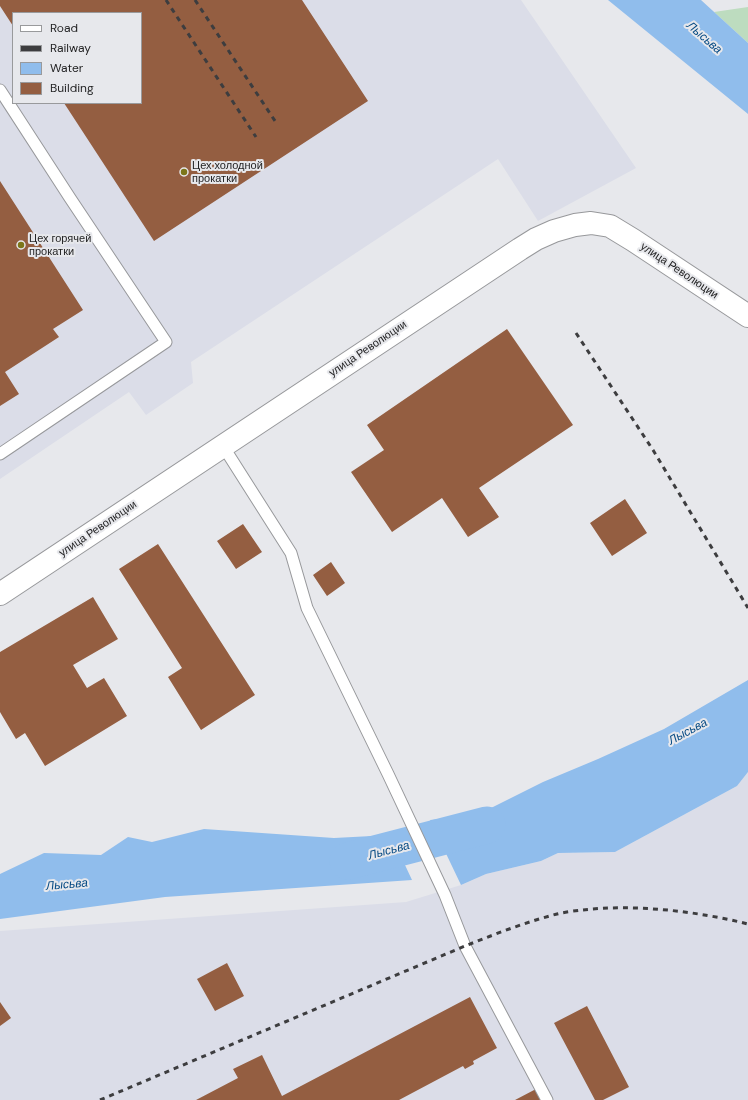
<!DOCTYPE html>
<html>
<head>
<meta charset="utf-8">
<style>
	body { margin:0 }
	#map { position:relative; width:748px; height:1100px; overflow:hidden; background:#e7e8ec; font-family:"DM Sans",sans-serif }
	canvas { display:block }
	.legend { position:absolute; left:12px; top:12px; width:130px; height:92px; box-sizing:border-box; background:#e7e8ec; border:1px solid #999a9c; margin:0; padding:5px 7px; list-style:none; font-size:12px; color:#242425 }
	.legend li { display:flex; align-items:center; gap:8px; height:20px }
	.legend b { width:20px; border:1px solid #999a9c }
</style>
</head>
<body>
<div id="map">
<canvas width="748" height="1100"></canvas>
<ul class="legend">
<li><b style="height:5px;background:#fff"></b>Road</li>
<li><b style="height:5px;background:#3d3d3f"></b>Railway</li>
<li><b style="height:11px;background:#90bdec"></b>Water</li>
<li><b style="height:11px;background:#945e41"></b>Building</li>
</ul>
</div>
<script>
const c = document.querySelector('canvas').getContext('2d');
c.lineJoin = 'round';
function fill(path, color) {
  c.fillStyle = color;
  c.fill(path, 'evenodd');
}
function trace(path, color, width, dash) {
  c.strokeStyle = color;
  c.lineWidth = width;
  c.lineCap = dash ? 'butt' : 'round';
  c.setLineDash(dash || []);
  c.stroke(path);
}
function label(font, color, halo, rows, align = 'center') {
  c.font = font + ' "DM Sans",sans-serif';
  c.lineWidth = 4;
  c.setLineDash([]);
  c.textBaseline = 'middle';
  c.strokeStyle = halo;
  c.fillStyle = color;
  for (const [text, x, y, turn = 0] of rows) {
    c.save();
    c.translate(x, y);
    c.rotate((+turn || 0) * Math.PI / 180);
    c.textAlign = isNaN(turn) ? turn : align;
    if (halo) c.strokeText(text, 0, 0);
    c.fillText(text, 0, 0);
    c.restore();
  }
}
const built = new Path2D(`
	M0 0H521L636 168 538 221 498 159 191 362 193 383 146 415 129 392 0 479ZM13 13H141V103H13Z
	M748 772V1100H0V931L406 902 461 885 486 874 541 861 558 853 615 852 737 786Z`);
const green = new Path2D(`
	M748 7V43L714 12Z`);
const water = new Path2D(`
	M608 0H701L748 43V114Z
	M748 680V772L737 786 615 852 558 853 541 861 486 874 461 885 430 820 465 816 487 810 543 782 598 759 664 729Z
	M204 829 334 838 391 835 412 880 165 897 0 919V874L44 853 101 855 128 837 152 842Z`);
const river = new Path2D(`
	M348 861 487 825`);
const building = new Path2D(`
	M0 0H302L368 101 154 241 64 103H141V13H13V26L0 6Z
	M0 181 83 310 53 329 59 337 5 372 19 394 0 406Z
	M507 329 573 425 479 488 499 517 468 537 442 498 392 532 351 472 384 450 367 425Z
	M625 499 647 533 612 556 590 523Z
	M243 524 262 552 236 569 217 541Z
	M158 544 255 695 201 730 168 677 182 668 119 569Z
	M331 562 345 583 327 596 313 575Z
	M93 597 118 639 73 665 87 688 104 678 127 716 45 766 25 733 16 739 0 712V652Z
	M227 963 244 996 215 1011 197 979Z
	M470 997 497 1048 473 1061 474 1064 465 1069 463 1066 399 1100H196L238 1078 233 1069 262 1055 282 1096Z
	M0 1002 11 1018 0 1026Z
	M587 1006 629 1087 603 1100H595L554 1023Z
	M536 1089 541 1100H515Z`);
const lane = new Path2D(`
	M0 90 70 198 166 342 0 454
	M223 446 291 553 307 608 388 774 445 895 465 946 547 1100`);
const secondary = new Path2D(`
	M0 594 520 249 536 239 554 231 575 225 591 223 610 226 633 240 748 316`);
const rail = new Path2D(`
	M166 0 256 137
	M195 0 277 124
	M576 333 653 450 748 608
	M100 1100 465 946C495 934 526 922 557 914 565 912 574 911 582 910 635 904 696 911 748 924`);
const markers = [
	[184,172,4,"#7c761a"],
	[21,245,4,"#7c761a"]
];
const poiNames = [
	["Цех холодной",192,166],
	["прокатки",192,179],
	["Цех горячей",29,239],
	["прокатки",29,252]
];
const streetNames = [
	["улица Революции",679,271,34],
	["улица Революции",368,349,-34],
	["улица Революции",98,529,-34]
];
const waterNames = [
	["Лысьва",704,38,41],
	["Лысьва",688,732,-28],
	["Лысьва",389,851,-15],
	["Лысьва",67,885,-5]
];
fill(built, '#dbdde8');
fill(green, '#bddcbf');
fill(water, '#90bdec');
trace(river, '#90bdec', 37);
fill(building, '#945e41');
trace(lane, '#97989b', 13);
trace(secondary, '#97989b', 24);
trace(lane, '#fff', 11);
trace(secondary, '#fff', 22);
trace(rail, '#3d3d3f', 3, [5, 5]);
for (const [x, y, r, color] of markers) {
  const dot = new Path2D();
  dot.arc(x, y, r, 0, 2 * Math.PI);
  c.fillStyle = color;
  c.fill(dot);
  trace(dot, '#e7e8ec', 1.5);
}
label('11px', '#242425', '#e7e8ec', poiNames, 'left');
label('11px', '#242425', '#e7e8ec', streetNames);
label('italic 12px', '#074b84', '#e7e8ec', waterNames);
</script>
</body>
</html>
